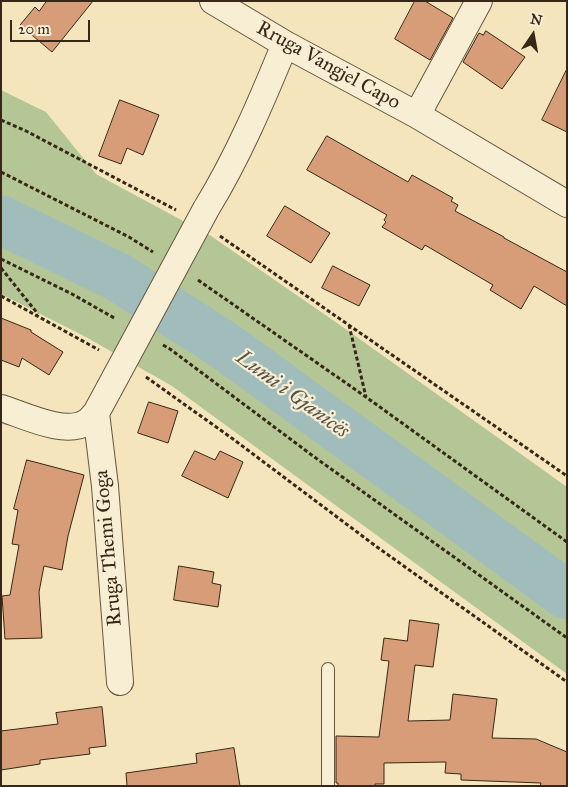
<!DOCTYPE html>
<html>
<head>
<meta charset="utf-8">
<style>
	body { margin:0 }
	#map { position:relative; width:568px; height:787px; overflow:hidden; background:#f4e5bd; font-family:"IM FELL Great Primer",serif }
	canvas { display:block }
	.frame { position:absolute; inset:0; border:2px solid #362716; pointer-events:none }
	.north { position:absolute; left:508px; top:10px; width:50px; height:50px; -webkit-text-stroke:4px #f8eed4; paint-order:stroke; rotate:12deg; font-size:14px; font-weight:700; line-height:20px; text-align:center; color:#362716 }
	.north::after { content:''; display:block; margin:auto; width:18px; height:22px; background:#362716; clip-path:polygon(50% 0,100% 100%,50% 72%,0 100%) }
	.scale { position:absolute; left:10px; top:20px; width:80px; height:22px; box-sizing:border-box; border:2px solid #362716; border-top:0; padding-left:6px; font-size:15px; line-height:18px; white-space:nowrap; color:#362716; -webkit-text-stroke:4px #f8eed4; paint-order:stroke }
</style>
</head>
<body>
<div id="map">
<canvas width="568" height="787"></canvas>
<div class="frame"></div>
<div class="north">N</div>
<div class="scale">20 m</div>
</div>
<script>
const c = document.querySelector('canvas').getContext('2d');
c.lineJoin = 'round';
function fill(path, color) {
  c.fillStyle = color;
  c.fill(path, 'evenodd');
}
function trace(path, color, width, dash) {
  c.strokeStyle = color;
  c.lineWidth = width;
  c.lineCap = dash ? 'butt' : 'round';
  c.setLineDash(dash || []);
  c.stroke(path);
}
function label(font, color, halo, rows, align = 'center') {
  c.font = font + ' "IM FELL Great Primer",serif';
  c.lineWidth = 4.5;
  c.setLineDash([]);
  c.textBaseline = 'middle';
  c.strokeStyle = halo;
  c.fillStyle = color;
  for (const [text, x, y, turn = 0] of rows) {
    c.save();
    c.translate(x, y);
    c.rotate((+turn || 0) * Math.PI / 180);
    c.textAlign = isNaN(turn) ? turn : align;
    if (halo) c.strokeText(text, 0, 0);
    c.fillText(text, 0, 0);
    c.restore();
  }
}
const green = new Path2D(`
	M1 90 46 112 96 174 211 236 340 325 567 487V674L172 386 84 336 1 294Z`);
const river = new Path2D(`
	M1 220 118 277 225 346 567 595`);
const building = new Path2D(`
	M47 1H93L52 52 20 25 35 7 39 11Z
	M415 1H425L453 18 430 60 395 39Z
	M486 31 525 57 502 89 463 62 479 33 483 35Z
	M567 69V132L542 120Z
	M120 100 159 115 143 155 127 148 121 164 99 156Z
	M327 136 408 182 412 175 453 198 451 201 458 205 455 211 504 237V238L567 272V306L534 286 521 309 490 290 493 285 425 245 422 250 382 227 386 222 384 220 387 215 307 170Z
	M285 206 330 233 311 263 267 236Z
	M333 266 370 285 359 306 322 288Z
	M1 318 31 330V332L63 352 49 375 22 358 19 367 1 360Z
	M149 402 178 411 168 443 138 433Z
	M195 451 215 460 220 451 243 462 228 498 182 476Z
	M27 460 84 475 68 536 62 570 44 566 39 592 42 638 5 639 2 596 10 595 19 545 12 544 18 510 14 509Z
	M179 566 214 572 212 583 221 585 218 607 174 600Z
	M410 620 439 624 433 667 415 665 408 721 450 720 453 694 497 699 492 738 536 739 567 752V786H540L541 783 461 780V774L445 773 446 762 384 763V784H375V786H338V783H336V736L379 737 389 661 381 660 384 638 407 641Z
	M102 707 106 746 89 748 90 754 40 760V764L1 770V731L58 724 56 713Z
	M234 748 240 786H127L126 773 197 763 196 754Z`);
const path = new Path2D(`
	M1 120 26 131 176 210
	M1 172 129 237 153 252
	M220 236 567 476
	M1 259 72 294 116 319
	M1 268 38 314
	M198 280 366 397 567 542
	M1 296 99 350
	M349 325 366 397
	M163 345 170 349 313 456 567 638
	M146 377 233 439 377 547 567 682`);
const service = new Path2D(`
	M328 786V669`);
const minor = new Path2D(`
	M213 1 285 44 417 115 567 204
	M417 115 479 1
	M206 209C238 157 262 100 285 44
	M109 389 96 413 105 486 120 682
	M1 408C24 415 65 436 87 422 90 420 93 416 96 413`);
const minorBridge = new Path2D(`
	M109 389 206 209`);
const streetNames = [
	["Rruga Vangjel Capo",328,66,29],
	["Rruga Themi Goga",109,548,-95]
];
const waterNames = [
	["Lumi i Gjanicës",292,395,36]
];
fill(green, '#b5c696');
trace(river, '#a0bcbb', 49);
fill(building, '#d79d79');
trace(building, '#362716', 1);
trace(service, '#665640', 14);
trace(minor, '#665640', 28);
trace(path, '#362716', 3, [4, 2.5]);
trace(service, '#f8eed4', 12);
trace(minor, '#f8eed4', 26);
trace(minorBridge, '#665640', 28, []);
trace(minorBridge, '#f8eed4', 26);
label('20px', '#362716', '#f8eed4', streetNames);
label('italic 21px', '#565448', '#f8eed4', waterNames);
</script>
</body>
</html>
